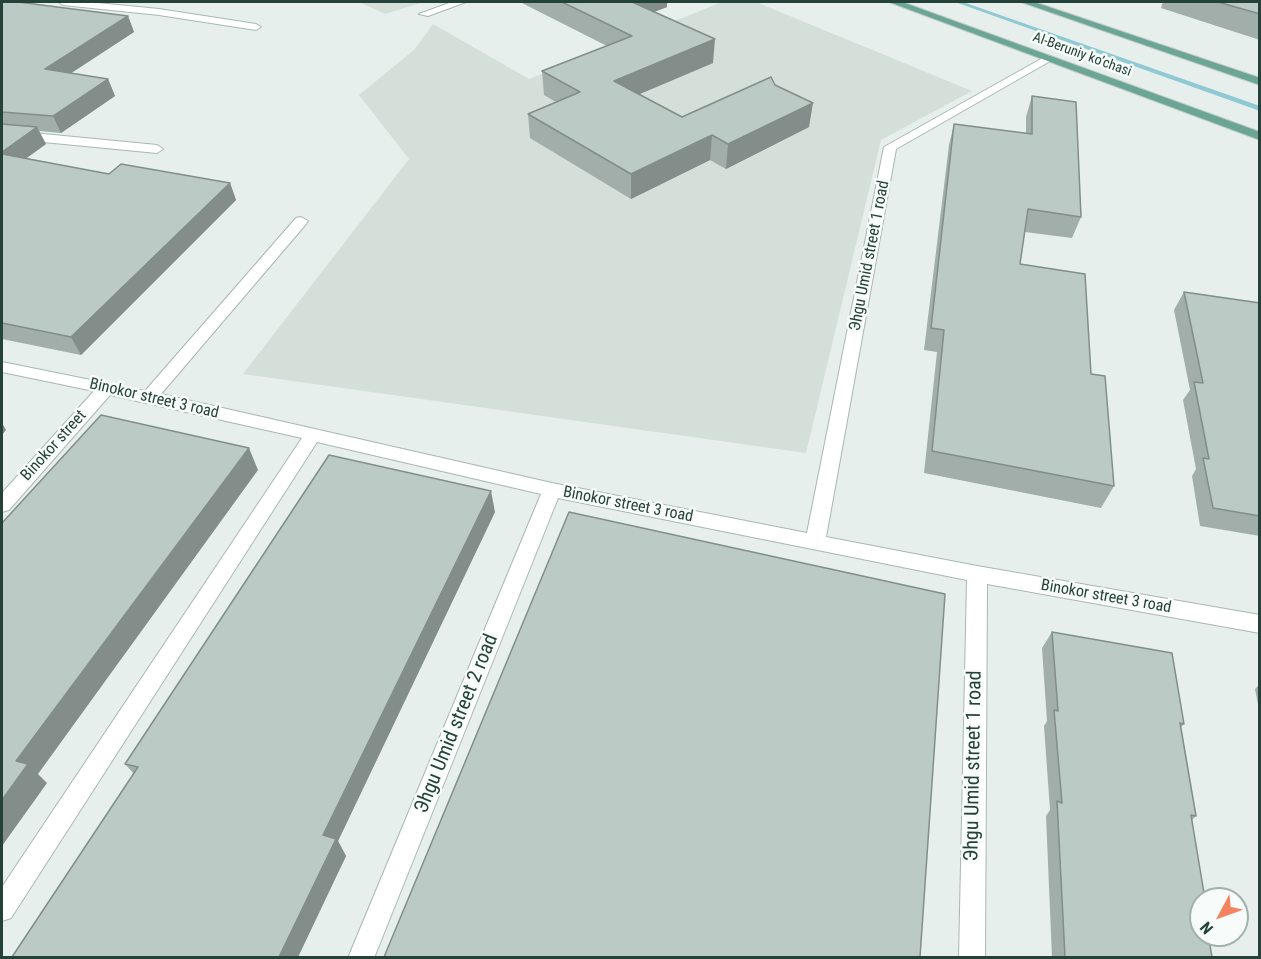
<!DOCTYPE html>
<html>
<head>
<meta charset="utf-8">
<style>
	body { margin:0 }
	#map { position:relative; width:1261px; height:959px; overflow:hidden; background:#e6efeb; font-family:"Roboto Condensed",sans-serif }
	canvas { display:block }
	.frame { position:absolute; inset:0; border:3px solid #24423a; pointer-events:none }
	.north { position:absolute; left:1189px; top:887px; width:60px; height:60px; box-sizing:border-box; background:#f7fbf9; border:2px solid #a3b1ad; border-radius:50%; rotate:229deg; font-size:16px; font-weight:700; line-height:24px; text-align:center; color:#24423a }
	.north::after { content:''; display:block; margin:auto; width:21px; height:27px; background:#f4845f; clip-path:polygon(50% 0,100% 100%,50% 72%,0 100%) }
</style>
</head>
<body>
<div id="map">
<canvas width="1261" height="959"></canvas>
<div class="frame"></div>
<div class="north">N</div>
</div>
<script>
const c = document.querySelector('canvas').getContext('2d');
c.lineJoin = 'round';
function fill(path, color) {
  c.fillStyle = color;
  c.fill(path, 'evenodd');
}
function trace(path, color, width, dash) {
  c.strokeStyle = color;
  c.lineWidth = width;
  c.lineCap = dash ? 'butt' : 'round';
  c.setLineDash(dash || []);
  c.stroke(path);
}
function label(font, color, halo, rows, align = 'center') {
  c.font = font + ' "Roboto Condensed",sans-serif';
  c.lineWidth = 5;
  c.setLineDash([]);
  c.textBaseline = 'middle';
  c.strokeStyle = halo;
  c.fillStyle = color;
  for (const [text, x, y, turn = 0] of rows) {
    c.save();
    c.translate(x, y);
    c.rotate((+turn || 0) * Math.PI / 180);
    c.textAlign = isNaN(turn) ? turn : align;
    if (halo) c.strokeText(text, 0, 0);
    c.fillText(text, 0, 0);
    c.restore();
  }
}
const built = new Path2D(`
	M359 2H424L385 14Z
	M722 2H756L972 91 881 140 806 453 243 374 409 159 359 95 415 49 433 24 529 79Z`);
const stream = new Path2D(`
	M955 2H963L1260 106V111Z`);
const minor = new Path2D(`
	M58 2H87L159 9 256 24 261 27 256 30 159 15 63 5Z
	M452 2H466L428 16 419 14Z
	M1048 55 1053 58 1052 60 896 149 826 537 977 566 1260 615V633L987 584 985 958H959L967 580 558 498 374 958H348L541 494 317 442 11 918 2 921V887L302 438 110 395 9 510 2 512V493L94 391 2 372V362L145 391 296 218 301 217 308 221 306 224 161 394 552 483 807 533 884 147Z
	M2 130 157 145 163 149 157 153 2 138Z`);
const major = new Path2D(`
	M889 2H902L1260 132V140Z
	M1021 2H1034L1260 78V85Z`);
const wall = new Path2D(`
	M2 2 128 16 134 32 71 73 108 79 115 96 61 133 39 131 46 144 26 158 109 174 230 183 236 200 81 355 2 339Z
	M520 2H667V7L654 12 713 63 639 94 682 117 775 85 809 127 726 169 710 160 631 199 530 138 528 114 556 102 544 95 542 71 607 46Z
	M1163 2H1260V40L1161 8Z
	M1032 96 1081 217 1072 238 1025 232 1020 264 1091 374 1114 486 1101 508 924 473 937 352 924 350 949 145 954 124 1026 134V117Z
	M1184 292 1260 303V536L1200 526 1192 476 1196 469 1183 400 1190 390 1174 310Z
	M495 512 338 841 346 856 298 957H12L134 774 125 764Z
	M1052 632 1184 724 1181 727 1196 816 1192 820 1201 899 1212 957H1052L1046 816 1050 810 1044 726 1047 721 1042 648Z
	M1260 684V714L1255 689Z`);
const shadedWall = new Path2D(`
	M627 2H667V7L627 22Z
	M128 16 134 32 53 85 45 69Z
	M715 39 713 63 614 105V81Z
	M108 79 115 96 61 133 53 116Z
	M813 103 809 127 726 169 728 144Z
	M37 127 46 144 9 171 2 157V152Z
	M712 135 710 160 631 199V174Z
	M230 183 236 200 81 355 71 337Z
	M2 423 6 430 2 435Z
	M249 448 258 470 38 774 47 783 2 846V800L16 761Z
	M491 491 495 512 338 841 346 856 298 957H279L323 835Z`);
const building = new Path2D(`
	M2 2H18L128 16 45 69 108 79 53 116 2 112Z
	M562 2H632L715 39 614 81 682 117 771 77 775 85 813 103 728 144 712 135 631 174 528 114 580 92 542 71 632 36Z
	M1218 2H1260V14Z
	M1032 96 1076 102 1081 217 1028 209 1020 264 1085 274 1091 374 1105 376 1114 486 932 451 944 330 931 328 954 124 1032 134Z
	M2 124 37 127 2 152Z
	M2 154 109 174 121 164 230 183 71 337 2 323Z
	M1184 292 1260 303V516L1213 508 1203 458 1209 459 1194 382 1203 383Z
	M101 415 249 448 16 761 28 764 2 800V523Z
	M329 455 491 491 323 835 336 839 279 957H12L138 767 125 764Z
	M569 512 945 594 920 957H384Z
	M1052 632 1172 653 1184 724 1180 723 1196 816 1191 815 1205 899H1201V935H1208L1212 957H1065L1057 801 1062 803 1054 710 1058 711Z`);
const farStreetnames = [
	["Al-Beruniy ko’chasi",1082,55,20]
];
const streetNames = [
	["Эhgu Umid street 1 road",870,256,-79],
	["Binokor street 3 road",154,399,13],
	["Binokor street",54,446,-48],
	["Binokor street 3 road",628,505,11],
	["Binokor street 3 road",1106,597,10]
];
const nearStreetnames = [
	["Эhgu Umid street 2 road",457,724,-68],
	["Эhgu Umid street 1 road",974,766,-89]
];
fill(built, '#d4dfda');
fill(stream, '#8ec9d4');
trace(minor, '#a8b8b2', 2);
trace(major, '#c2cac8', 2);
fill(minor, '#fff');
fill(major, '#6aa596');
fill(wall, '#a1aea9');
fill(shadedWall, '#838d89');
fill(building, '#bbcac4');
trace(building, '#838d89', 1.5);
label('14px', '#24423a', '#f7fbf9', farStreetnames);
label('16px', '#24423a', '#f7fbf9', streetNames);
label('20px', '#24423a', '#f7fbf9', nearStreetnames);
</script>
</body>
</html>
